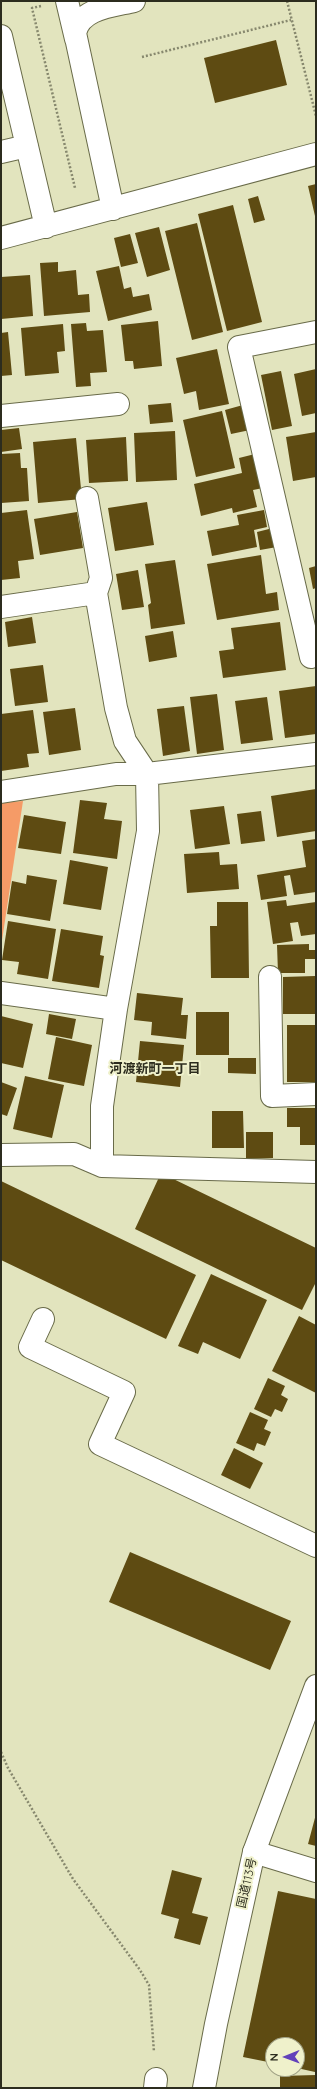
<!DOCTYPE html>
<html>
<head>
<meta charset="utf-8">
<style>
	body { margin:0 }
	#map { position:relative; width:317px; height:2089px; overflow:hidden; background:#e2e4be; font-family:Quicksand,sans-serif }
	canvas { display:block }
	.frame { position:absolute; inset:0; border:2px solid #2c2c1e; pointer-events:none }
	.north { position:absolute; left:265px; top:2037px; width:40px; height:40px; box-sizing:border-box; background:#eff1cb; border:1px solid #a1a286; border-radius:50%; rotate:269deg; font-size:11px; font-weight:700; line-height:16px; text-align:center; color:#2c2c1e }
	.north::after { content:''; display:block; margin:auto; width:14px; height:18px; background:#6141ba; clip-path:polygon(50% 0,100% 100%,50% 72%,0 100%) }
</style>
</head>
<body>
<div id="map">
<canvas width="317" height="2089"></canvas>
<div class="frame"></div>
<div class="north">N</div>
</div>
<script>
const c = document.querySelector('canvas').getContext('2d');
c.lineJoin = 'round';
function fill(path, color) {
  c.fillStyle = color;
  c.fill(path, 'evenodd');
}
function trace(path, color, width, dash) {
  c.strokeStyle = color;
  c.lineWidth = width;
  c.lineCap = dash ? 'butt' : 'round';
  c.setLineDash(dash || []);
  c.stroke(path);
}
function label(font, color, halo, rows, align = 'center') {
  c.font = font + ' Quicksand,"Noto Sans JP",sans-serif';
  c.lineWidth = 4;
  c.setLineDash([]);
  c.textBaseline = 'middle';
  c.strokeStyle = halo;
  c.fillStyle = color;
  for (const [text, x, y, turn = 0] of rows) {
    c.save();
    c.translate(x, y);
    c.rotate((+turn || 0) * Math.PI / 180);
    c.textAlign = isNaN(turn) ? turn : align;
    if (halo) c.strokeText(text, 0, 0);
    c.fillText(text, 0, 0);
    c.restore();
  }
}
const green = new Path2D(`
	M23 801 1 947V803Z`);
const building = new Path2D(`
	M276 40 287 85 215 103 204 58Z
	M316 184V216H315L308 186Z
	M258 196 265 220 254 223 248 199Z
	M233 205 262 322 227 331 198 214Z
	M197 223 223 332 192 340 165 231Z
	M159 227 170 270 147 277 135 233Z
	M130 234 138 263 121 267 114 238Z
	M58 262V272L76 270 78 295 89 294 90 312 44 316 40 263Z
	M119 266 124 289 131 287 133 297 149 294 152 310 108 321 96 271Z
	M30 275 33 316 1 319V277Z
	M158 321 162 366 134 369 133 361H125L121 325Z
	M86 323 87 331 103 330 107 372 90 373 91 386 76 387 71 324Z
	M63 324 65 351 57 352 59 373 25 376 21 328Z
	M8 332 12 375 1 376V333Z
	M217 349 229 404 199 410 196 391 184 394 176 358Z
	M316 369V413L302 416 294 374Z
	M281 371 292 426 272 430 261 375Z
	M171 403 173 422 150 424 148 405Z
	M243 405 250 430 231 434 225 410Z
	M222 411 235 468 196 477 183 420Z
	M19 428 22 449 1 452V430Z
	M175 431 177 480 136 482 134 433Z
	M316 432V477L293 481 286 437Z
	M126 437 128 481 89 483 86 440Z
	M76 438 82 499 38 503 33 442Z
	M20 453 21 468H27L29 501 1 503V454Z
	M255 454 263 488 253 490 257 507 233 513 232 508 201 516 194 484 242 473 239 458Z
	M147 502 154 545 115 551 108 508Z
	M27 510 34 559 18 561 20 578 1 580V513Z
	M264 510 267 527 254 530 257 547 212 556 207 531 239 525 237 515Z
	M77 512 83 548 40 555 34 519Z
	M273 528 277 547 260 550 257 532Z
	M261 555 266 594 277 592 279 610 217 620 207 564Z
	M175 560 185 624 151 629 148 605 151 603 145 564Z
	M316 566V588L313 589 309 568Z
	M138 570 144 607 122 610 116 574Z
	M32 617 36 643 8 647 5 622Z
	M280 622 286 670 223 678 219 651 234 649 231 628Z
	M173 631 177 657 149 662 145 636Z
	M43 665 48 702 15 706 10 669Z
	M316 686V734L285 738 279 691Z
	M217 694 224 750 197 754 190 697Z
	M267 697 273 740 241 744 235 701Z
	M184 706 190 751 163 756 157 709Z
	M75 708 81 750 49 755 43 712Z
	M33 710 39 753 27 754 29 767 1 771V714Z
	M316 789V831L277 837 271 796Z
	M80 800 107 803 104 819 122 821 117 859 73 853Z
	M224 806 230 844 195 849 190 810Z
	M261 811 265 841 241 844 237 814Z
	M24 815 66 822 61 854 18 848Z
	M316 839V892L294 895 290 875 284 876 287 896 261 900 257 875 306 867 302 841Z
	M219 852 220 865 237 864 239 889 187 893 184 854Z
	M70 860 108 867 101 910 63 904Z
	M27 875 57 880 50 921 7 914 12 881 26 884Z
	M286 900 287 906 316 902V934L301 936 298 922 290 923 293 941 273 944 267 902Z
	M217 902H248L249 978H211L210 926H217Z
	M8 921 56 929 48 979 17 974 19 962 2 960Z
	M61 929 103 936 100 955 104 956 99 988 52 981Z
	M309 944V950H316V965L315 959H305V973H278L277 945Z
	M315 976V1014H283V977Z
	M137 993 183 998 181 1015H188L186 1039 151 1035 152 1022 134 1020Z
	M196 1012H229V1055H196Z
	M49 1014 76 1019 72 1039 46 1034Z
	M1 1016 33 1024 23 1068 1 1063Z
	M287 1025H316V1082H287Z
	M56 1037 92 1045 84 1086 48 1079Z
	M140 1041 184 1045 180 1087 136 1082Z
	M228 1058H256V1074L228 1073Z
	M25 1076 64 1085 52 1138 13 1129Z
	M1 1082 17 1088 7 1116 1 1114Z
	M287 1108H316V1145H300V1127H287Z
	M212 1111H243L244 1148H212Z
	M246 1132H273V1158L246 1159Z
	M161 1173 316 1248V1282L302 1310 135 1229Z
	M1 1181 196 1275 166 1339 1 1260Z
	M211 1274 267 1300 240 1359 203 1342 198 1354 178 1346Z
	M299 1316 316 1325V1393L272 1371Z
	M268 1378 285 1386 281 1395 288 1399 282 1412 275 1409 271 1417 254 1409Z
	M250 1412 268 1420 264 1429 271 1432 265 1446 257 1443 254 1451 236 1443Z
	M234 1448 263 1463 250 1489 221 1475Z
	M130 1552 291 1621 270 1670 109 1602Z
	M316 1814V1846L308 1844Z
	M172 1870 202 1878 192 1913 208 1917 200 1945 174 1938 179 1919 161 1914Z
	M278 1891 316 1899 315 2072 297 2068V2045H273V2063L243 2057Z
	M316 2075V2088H280V2076Z`);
const path = new Path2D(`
	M287 1 316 116
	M41 6 32 8 75 188
	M142 57 291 20
	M1 1752 8 1768 73 1879 140 1970 149 1985 154 2052`);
const minor = new Path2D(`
	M67 1 76 39
	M1 36 46 227
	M1 152 27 146
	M113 209 75 33C80 8 113 6 134 1
	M1 238 316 154
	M1 416 118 404
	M1 607 96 593
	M311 657 239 347 316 332
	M1 792 116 774H147L316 754
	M270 977 272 1096 316 1094
	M1 993 116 1009 148 831 147 774 125 741 116 708 96 593 101 578 87 498
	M1 1155 74 1154 102 1166V1106L116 1009
	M102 1166 316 1172
	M43 1319 30 1347 124 1392 100 1444 316 1546
	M254 1852 316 1871
	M155 2088 156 2079`);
const highway = new Path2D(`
	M204 2088 216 2024 254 1852 316 1686`);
const streetNames = [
	["国道113号",247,1883,-77]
];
const neighbourhoodNames = [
	["河渡新町一丁目",155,1069]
];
fill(green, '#f59b67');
fill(building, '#5e4b12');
trace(minor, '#696b49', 24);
trace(highway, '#696b49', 24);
trace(path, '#87886e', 2.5, [2, 2]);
trace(minor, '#fff', 22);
trace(highway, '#fff', 22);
label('12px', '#2c2c1e', '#eff1cb', streetNames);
label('bold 13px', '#2c2c1e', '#eff1cb', neighbourhoodNames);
</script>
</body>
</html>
